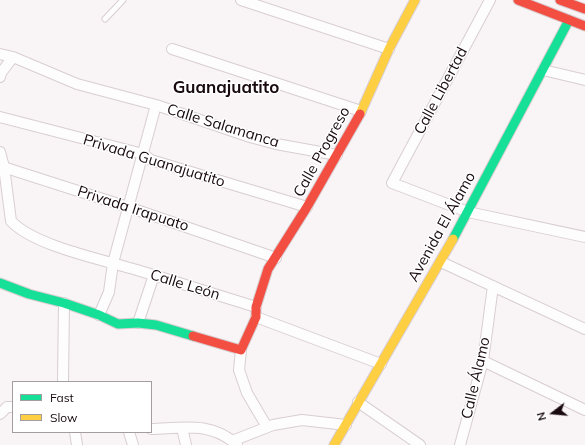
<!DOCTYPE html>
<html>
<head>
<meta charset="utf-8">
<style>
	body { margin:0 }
	#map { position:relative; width:585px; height:445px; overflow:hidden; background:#f9f4f6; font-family:Mulish,sans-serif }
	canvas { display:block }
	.legend { position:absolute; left:12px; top:381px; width:140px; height:52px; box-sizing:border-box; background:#fff; border:1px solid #a39d9f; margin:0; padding:5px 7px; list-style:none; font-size:12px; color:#180a0f }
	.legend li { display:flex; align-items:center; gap:8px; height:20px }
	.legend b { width:20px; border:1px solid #a39d9f }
	.north { position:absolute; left:533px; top:393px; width:40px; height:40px; -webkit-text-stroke:3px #fff; paint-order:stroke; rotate:254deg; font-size:11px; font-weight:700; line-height:16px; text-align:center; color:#180a0f }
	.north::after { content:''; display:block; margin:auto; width:14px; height:18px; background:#180a0f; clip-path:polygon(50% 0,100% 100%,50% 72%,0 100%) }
</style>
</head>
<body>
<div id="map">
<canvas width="585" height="445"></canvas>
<ul class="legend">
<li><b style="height:5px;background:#16e098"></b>Fast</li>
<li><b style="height:5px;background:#ffcf43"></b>Slow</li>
</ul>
<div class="north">N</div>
</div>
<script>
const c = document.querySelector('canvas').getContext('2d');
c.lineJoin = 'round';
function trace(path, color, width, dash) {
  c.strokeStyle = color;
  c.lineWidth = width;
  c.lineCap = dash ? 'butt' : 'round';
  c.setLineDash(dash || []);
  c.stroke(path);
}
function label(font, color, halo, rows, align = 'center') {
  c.font = font + ' Mulish,sans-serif';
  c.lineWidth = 3;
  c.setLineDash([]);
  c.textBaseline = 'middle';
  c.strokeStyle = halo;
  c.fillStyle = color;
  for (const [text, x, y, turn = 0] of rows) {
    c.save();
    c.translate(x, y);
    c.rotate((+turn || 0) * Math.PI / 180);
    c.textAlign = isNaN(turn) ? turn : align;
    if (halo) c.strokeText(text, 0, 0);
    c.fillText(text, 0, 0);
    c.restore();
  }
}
const lane = new Path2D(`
	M105 19 123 0`);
const street = new Path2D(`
	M241 0 389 49
	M490 0 392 183 468 212 585 237
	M172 49 361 111
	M0 54 13 57 77 84 156 105 250 137 276 144 337 155
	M543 70 585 80
	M0 77 1 73 13 57
	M0 117 143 154 151 160 307 207
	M0 152 4 167 11 221C34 246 104 260 137 270 177 282 217 295 256 307
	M0 166 128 207 276 258
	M441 262 585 329
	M99 315 109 292 113 263 156 105
	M256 317 381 364
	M138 323 154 275
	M241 350 239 370 247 393 267 427
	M483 361 585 410
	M63 382 64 303
	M358 402 420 445
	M0 414 7 407H13
	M182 428 186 445
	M151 429C183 428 211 421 237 445
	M75 432 77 445
	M129 432 133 445
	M232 441 273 425 302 420 346 425
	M460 445 483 361 493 286`);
const fast = new Path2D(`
	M453 239 569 20
	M0 283 29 294 64 303 99 315 118 324 138 323 156 325 193 336`);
const slow = new Path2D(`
	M360 114 389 49 415 0
	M334 445 453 239`);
const jam = new Path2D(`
	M518 0 585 26
	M560 0 585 9
	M193 336 241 350 256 317V307L268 269 307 207 360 114`);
const streetNames = [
	["Calle Libertad",441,91,-62],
	["Calle Salamanca",223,126,17],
	["Calle Progreso",322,152,-61],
	["Privada Guanajuatito",154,161,17],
	["Privada Irapuato",133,209,18],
	["Avenida El Álamo",442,227,-61],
	["Calle León",185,285,17],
	["Calle Álamo",476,378,-77]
];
const quarterNames = [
	["Guanajuatito",226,88]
];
trace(lane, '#d8ced1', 7);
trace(street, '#d8ced1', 12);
trace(fast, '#d8ced1', 11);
trace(slow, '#d8ced1', 11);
trace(jam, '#d8ced1', 11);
trace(lane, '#fefdfe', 5);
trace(street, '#fefdfe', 10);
trace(fast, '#16e098', 9);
trace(slow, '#ffcf43', 9);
trace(jam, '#f24e42', 9);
label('15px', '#180a0f', '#fff', streetNames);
label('bold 17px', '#180a0f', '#fff', quarterNames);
</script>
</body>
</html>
